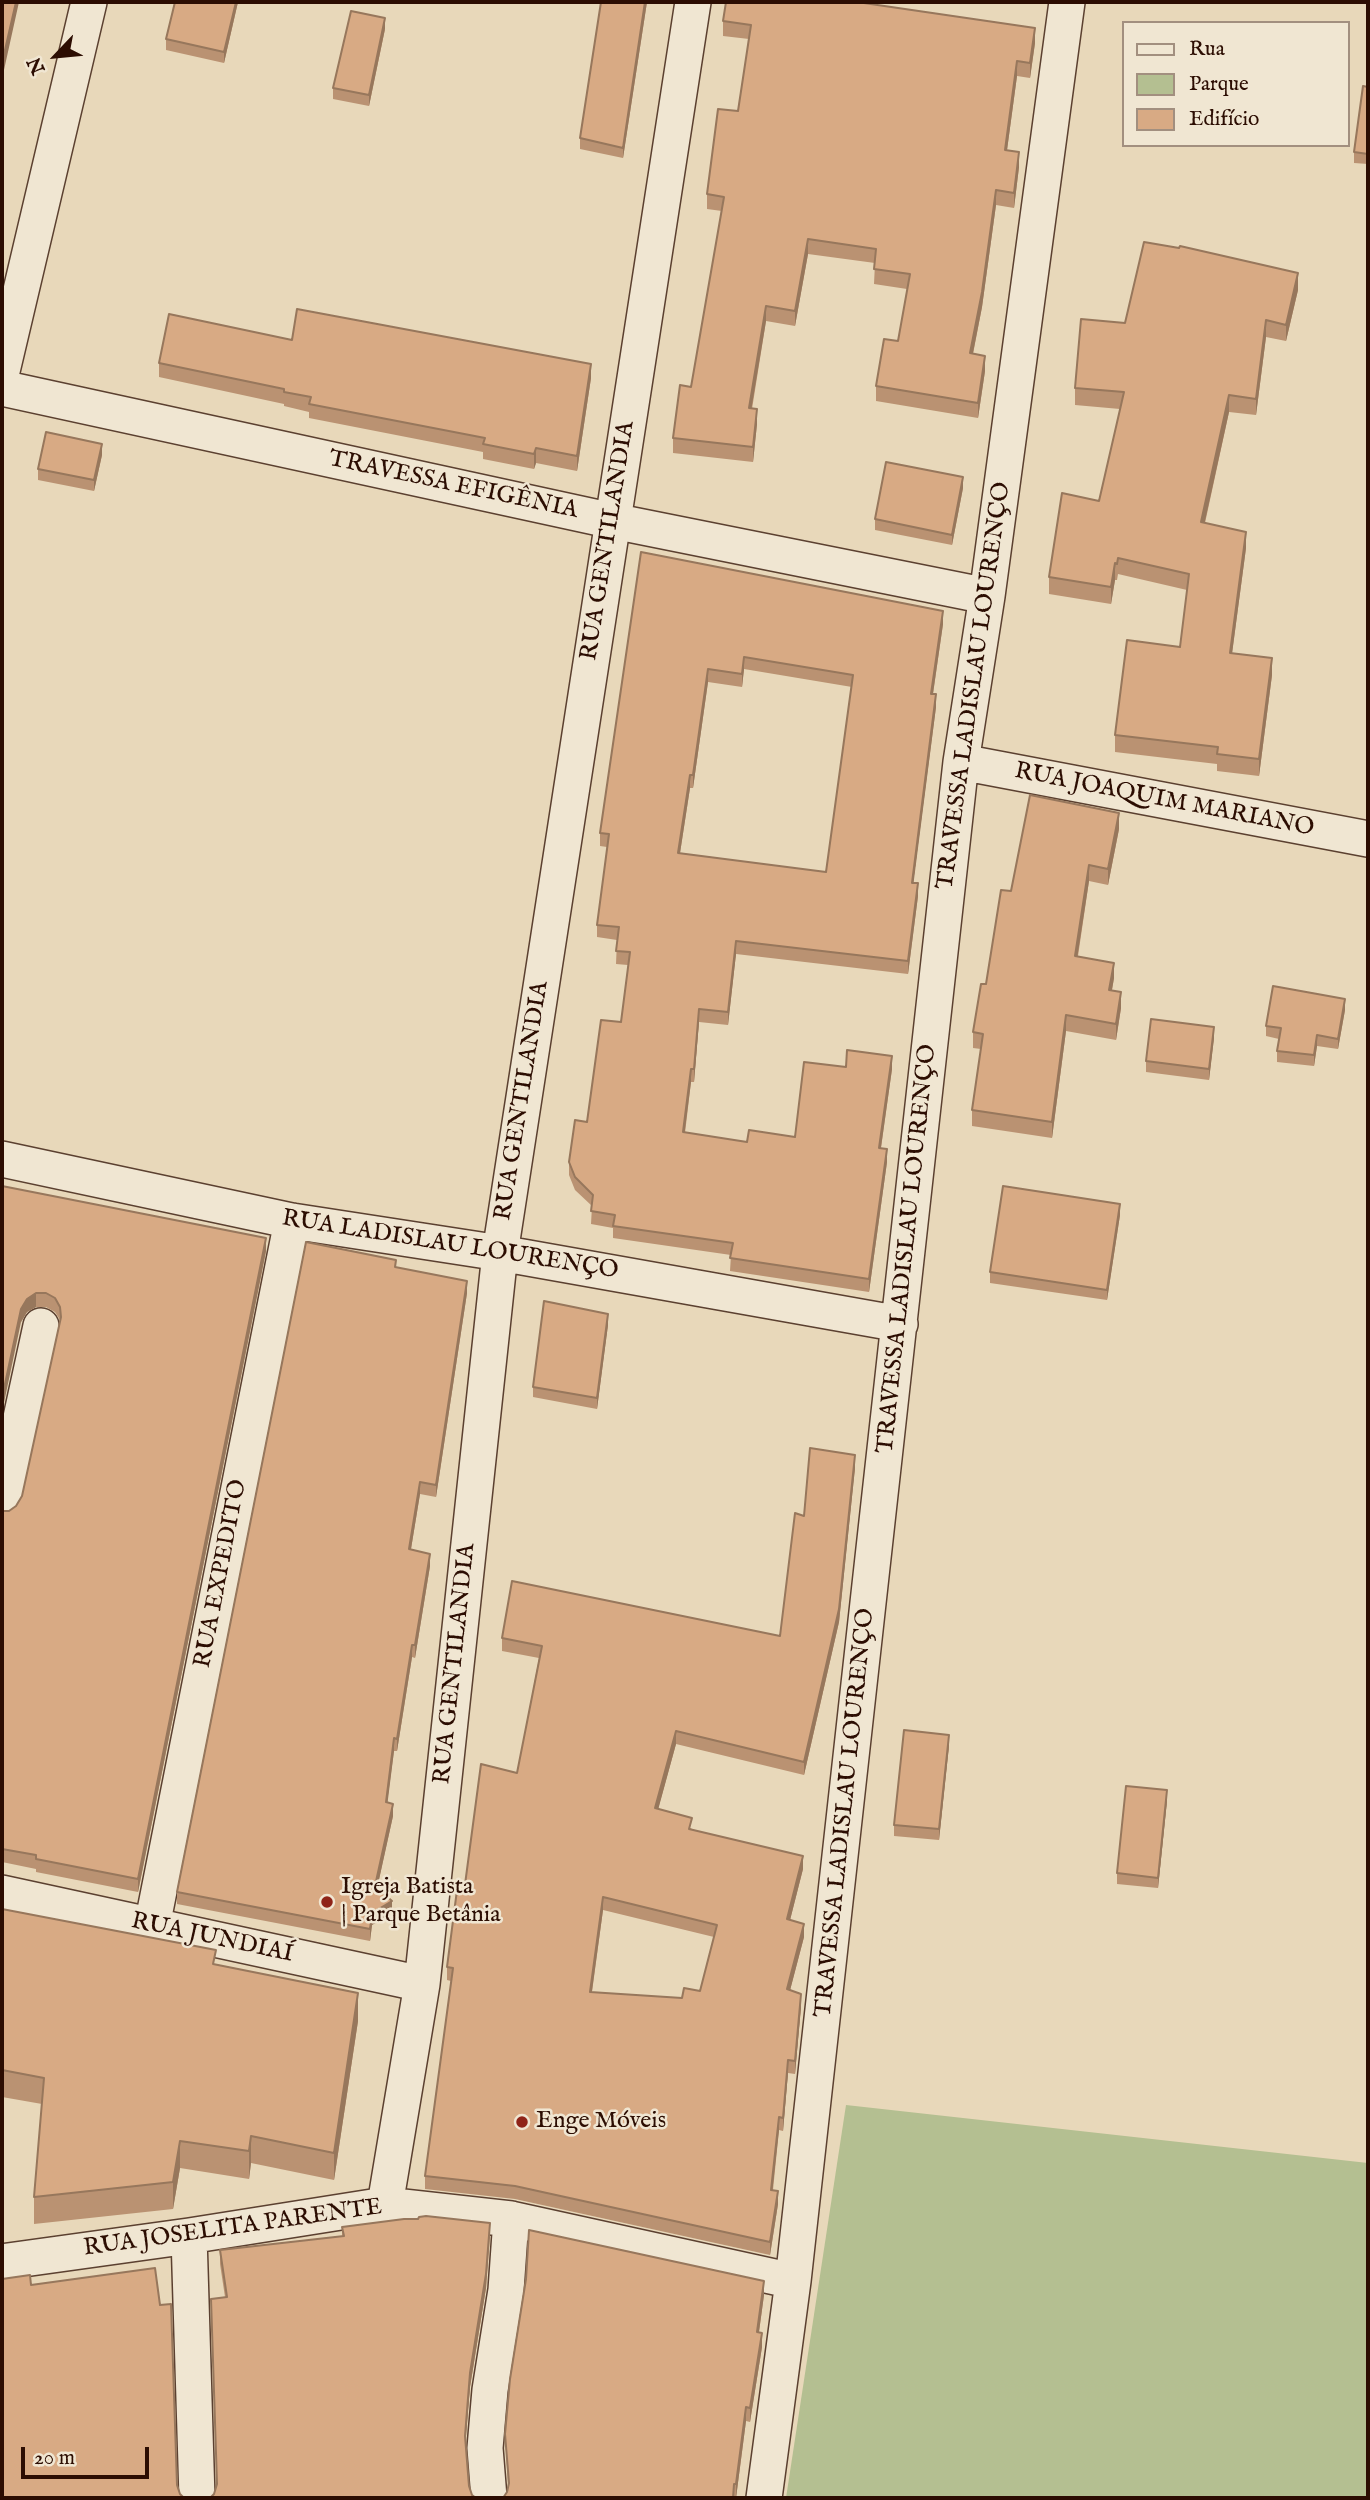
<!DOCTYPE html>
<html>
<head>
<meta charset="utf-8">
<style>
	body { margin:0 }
	#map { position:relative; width:1370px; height:2500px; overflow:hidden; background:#e8d8ba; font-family:"IM FELL English",serif }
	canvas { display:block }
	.frame { position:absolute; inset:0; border:4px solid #2c0d02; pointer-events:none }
	.legend { position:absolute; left:1122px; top:21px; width:228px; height:126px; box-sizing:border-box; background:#f0e6d2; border:2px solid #a28f7f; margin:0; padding:9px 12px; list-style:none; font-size:21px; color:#2c0d02 }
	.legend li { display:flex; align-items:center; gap:14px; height:35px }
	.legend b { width:35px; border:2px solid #a28f7f }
	.north { position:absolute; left:21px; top:21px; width:70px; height:70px; -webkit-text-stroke:5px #f0e6d2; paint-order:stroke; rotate:244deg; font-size:19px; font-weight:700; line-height:28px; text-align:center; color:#2c0d02 }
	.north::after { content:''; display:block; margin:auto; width:24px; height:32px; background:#2c0d02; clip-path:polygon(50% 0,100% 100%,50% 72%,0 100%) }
	.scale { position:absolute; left:21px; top:2447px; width:128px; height:32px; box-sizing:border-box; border:4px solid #2c0d02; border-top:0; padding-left:9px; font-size:21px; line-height:24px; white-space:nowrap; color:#2c0d02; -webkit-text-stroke:5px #f0e6d2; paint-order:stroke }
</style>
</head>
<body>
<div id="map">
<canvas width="1370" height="2500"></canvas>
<div class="frame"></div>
<ul class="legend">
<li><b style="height:9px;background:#f0e6d2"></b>Rua</li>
<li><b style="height:19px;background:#b4bf91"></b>Parque</li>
<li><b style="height:19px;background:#d8aa84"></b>Edifício</li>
</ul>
<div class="north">N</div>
<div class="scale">20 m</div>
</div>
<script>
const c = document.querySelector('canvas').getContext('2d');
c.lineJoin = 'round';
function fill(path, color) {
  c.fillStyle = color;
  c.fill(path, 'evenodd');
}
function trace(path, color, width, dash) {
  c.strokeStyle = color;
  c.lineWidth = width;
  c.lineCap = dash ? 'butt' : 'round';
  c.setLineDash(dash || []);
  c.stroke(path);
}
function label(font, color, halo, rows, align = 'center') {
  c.font = font + ' "IM FELL English",serif';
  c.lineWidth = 5;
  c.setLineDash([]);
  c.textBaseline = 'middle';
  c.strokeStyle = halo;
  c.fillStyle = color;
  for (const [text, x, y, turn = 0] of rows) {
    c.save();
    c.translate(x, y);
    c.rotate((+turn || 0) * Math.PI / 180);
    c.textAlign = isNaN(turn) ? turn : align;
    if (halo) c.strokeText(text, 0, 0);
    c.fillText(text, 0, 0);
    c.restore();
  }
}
const green = new Path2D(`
	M846 2105 1368 2163V2498H786Z`);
const minor = new Path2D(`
	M2 371 89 2
	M2 388 613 521 987 596
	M961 762 1368 839
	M2 1159 292 1221 500 1253 900 1324
	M2 1505 41 1326
	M2 1893 422 1984
	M152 1926 292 1221
	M385 2205 422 1984 500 1253 693 2
	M189 2236 197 2498
	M2 2262 189 2236 385 2205 511 2219 793 2281
	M489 2498 485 2448 490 2390 506 2290 511 2219
	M764 2498 793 2281 961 762 987 596 1067 2`);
const wall = new Path2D(`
	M238 2 224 63 166 50V39Z
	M601 2H647L623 158 580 149V138Z
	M723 21 1035 43 1030 78 1017 76 1007 150 1019 167 1014 208 996 205 982 307 973 354 985 371 978 418 876 401V386L898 341 907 289 874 284 875 263 808 254 795 326 766 321 752 409 757 424 753 462 673 453V438L691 387 722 211 707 209V194L738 111 749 39 723 36Z
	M385 29 369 106 333 99V88Z
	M1368 87V164L1354 163V152Z
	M1298 290 1286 341 1266 337 1256 415 1229 412 1205 523 1246 548 1232 653 1272 675 1259 776 1217 771V764L1115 752V735L1180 647 1187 590 1118 574 1117 580H1115L1111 604 1049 594V577L1099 501 1120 409 1075 405V388L1125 323Z
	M292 340 591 378 577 471 536 463 534 469 483 459V452L309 418V412L284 406V404L159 377V363Z
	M102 455 94 491 38 480V469Z
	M963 488 952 545 875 530V519Z
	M641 552 943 624 933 694 936 707 913 883 918 896 908 974 736 954 728 1025 699 1022 694 1082H691L685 1133 747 1142 795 1137 846 1067 892 1069 881 1148 887 1162 869 1292 730 1271 731 1255 613 1238V1228L591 1224 592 1206 575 1190 569 1175V1162L587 1122 621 1022 628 965 616 964 617 940 597 937V925L607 847 600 846V833ZM744 669 852 687 826 872 680 853 690 788H693L708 682 742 687Z
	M1119 829 1108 885 1089 881 1078 956 1114 978 1112 990 1121 1008 1116 1040 1066 1031 1052 1138 972 1126V1110L981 1049 973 1048V1032L1011 891Z
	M1345 1010 1338 1049 1317 1046 1314 1066 1277 1062V1051L1279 1039 1266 1036V1026Z
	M1214 1038 1209 1080 1146 1072V1061Z
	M2 1186 266 1251 138 1892 36 1872V1869L2 1862V1511H9L16 1506 22 1496 60 1320 55 1312 46 1307H36L27 1312 21 1322Z
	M1120 1215 1107 1300 990 1283V1272Z
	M396 1268 467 1293 436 1497 420 1494 411 1549 430 1566 415 1658 412 1657 397 1751H394L387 1803 393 1816 377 1888 392 1913 372 1925 370 1941 177 1904V1892Z
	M608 1325 597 1409 533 1397V1387Z
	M855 1468 839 1622 804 1775 676 1744 658 1809 692 1829 803 1869 790 1920 804 1937 790 1990 801 2007 795 2074 788 2073 783 2131 779 2130 773 2190 778 2204 770 2255 515 2199 425 2189V2176L451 1981 447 1980V1967L464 1892 517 1773 539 1658 502 1651V1638L780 1636 804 1516ZM603 1910 714 1937 700 1991 682 1998 592 1992Z
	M949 1746 939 1840 894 1836V1825Z
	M1167 1801 1158 1888 1117 1884V1873Z
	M2 1909 216 1965 358 2021 334 2180 251 2163 249 2179 180 2168 173 2209 34 2224V2197L42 2104 2 2097Z
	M342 2227 490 2237 486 2288 470 2387 465 2443 469 2486 472 2495 214 2494 217 2485 225 2297 220 2264V2250L342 2236Z
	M764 2295 759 2332 762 2347 750 2422 746 2421 736 2498 507 2492 508 2487 505 2434Z`);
const shadedWall = new Path2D(`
	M16 2H19L2 79V63Z
	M236 2H238L224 63V52Z
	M645 2H647L623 158V148Z
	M385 18V29L369 106V95Z
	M1035 28V43L1030 78V63Z
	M1017 61V76L1005 165V150Z
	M1019 152V167L1014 208V193Z
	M996 190V205L982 307 970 368V353Z
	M808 239V254L795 326V311Z
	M1298 273V290L1286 341V325Z
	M766 306V321L749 423V408Z
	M1266 320V337L1256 415V399Z
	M985 356V371L978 418V403Z
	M591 364V378L577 471V456Z
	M1229 395V412L1201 539V522Z
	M757 409V424L753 462V447Z
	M102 444V455L94 491V480Z
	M536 448V463L534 469V454Z
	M963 477V488L952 545V535Z
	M1246 532V548L1230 669V653Z
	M1115 563V580L1111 604V587Z
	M943 611V624L931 707V694Z
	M744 657V669L742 687V674Z
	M1272 658V675L1259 776V759Z
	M708 669V682L693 788V775Z
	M936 694V707L912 895V883Z
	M690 775V788L678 866V853Z
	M1119 813V829L1108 885V869Z
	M1089 865V881L1075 972V956Z
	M918 883V896L908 974V961Z
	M736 941V954L728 1025V1012Z
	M1114 963V978L1109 1006V990Z
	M1121 992V1008L1116 1040V1024Z
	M1345 999V1010L1338 1049V1039Z
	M699 1009V1022L694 1082V1069Z
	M1066 1015V1031L1052 1138V1122Z
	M1214 1027V1038L1209 1080V1069Z
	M1317 1035V1046L1314 1066V1055Z
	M892 1056V1069L879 1161V1148Z
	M691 1069V1082L683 1145V1132Z
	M887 1149V1162L869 1292V1279Z
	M1120 1204V1215L1107 1300V1290Z
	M266 1238V1251L138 1892V1879Z
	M467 1281V1293L436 1497V1485Z
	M36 1293V1307L27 1312 21 1322 2 1412V1398L21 1309 27 1299Z
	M608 1314V1325L597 1409V1398Z
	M855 1455V1468L839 1622 804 1775V1762Z
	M420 1482V1494L409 1561V1549Z
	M430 1554V1566L415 1658V1645Z
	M412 1645V1657L397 1751V1739Z
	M676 1731V1744L655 1821V1808Z
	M949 1735V1746L939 1840V1829Z
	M394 1738V1751L386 1815V1802Z
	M1167 1790V1801L1158 1888V1878Z
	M393 1804V1816L375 1898V1886Z
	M803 1856V1869L787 1932V1919Z
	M603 1897V1910L590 2005V1992Z
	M392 1901V1913L372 1925 370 1941V1929L372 1913Z
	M804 1924V1937L787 2002V1989Z
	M358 1993V2021L334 2180V2153Z
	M801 1994V2007L795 2074V2061Z
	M788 2060V2073L783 2131V2118Z
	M779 2117V2130L771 2203V2190Z
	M251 2136V2163L249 2179V2151Z
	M180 2141V2168L173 2209V2182Z
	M778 2191V2204L770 2255V2242Z
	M490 2223 486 2288 470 2387 465 2449V2436L470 2373Z
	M764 2281V2295L757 2346V2332Z
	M762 2333V2347L750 2422V2408Z
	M746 2407V2421L736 2498V2484Z`);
const building = new Path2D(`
	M2 2H16L2 63Z
	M175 2H236L224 52 166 39Z
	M601 2H645L623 148 580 138Z
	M726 2H857L1035 28 1030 63 1017 61 1005 150 1019 152 1014 193 996 190 982 292 970 353 985 356 978 403 876 386 884 339 898 341 910 274 874 269 876 249 808 239 795 311 766 306 749 408 757 409 753 447 673 438 680 385 691 387 724 197 707 194 718 109 738 111 751 25 723 21Z
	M351 11 385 18 369 95 333 88Z
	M1363 86 1368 87V154L1354 152Z
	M1144 242 1179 248 1180 246 1298 273 1286 325 1266 320 1256 399 1229 395 1201 522 1246 532 1230 653 1272 658 1259 759 1217 754 1218 747 1115 735 1127 640 1180 647 1189 574 1118 558 1117 564 1115 563 1111 587 1049 577 1062 493 1099 501 1124 392 1075 388 1081 319 1125 323Z
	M297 309 591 364 577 456 536 448 534 454 483 444 485 438 309 404 311 397 284 392V389L159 363 169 314 292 340Z
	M46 432 102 444 94 480 38 469Z
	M886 462 963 477 952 535 875 519Z
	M641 552 943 611 931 694H936L912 883H918L908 961 736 941 728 1012 699 1009 694 1069H691L683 1132 747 1142 749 1130 795 1137 804 1062 846 1067 847 1050 892 1056 879 1148 887 1149 869 1279 730 1258 733 1243 613 1226 615 1215 591 1211 593 1195 575 1177 569 1162 575 1120 587 1122 601 1020 621 1022 630 952 616 951 619 927 597 925 609 834 600 833ZM744 657 853 675 826 872 678 853 690 775H693L708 669 742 674Z
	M1030 795 1119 813 1108 869 1089 865 1075 956 1114 963 1109 990 1121 992 1116 1024 1066 1015 1052 1122 972 1110 983 1034 973 1032 981 984H986L1001 890 1011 891Z
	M1273 986 1345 999 1338 1039 1317 1035 1314 1055 1277 1051 1281 1028 1266 1026Z
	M1151 1019 1214 1027 1209 1069 1146 1061Z
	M2 1186 266 1238 138 1879 36 1859V1855L2 1849V1511H9L16 1506 22 1496 61 1317 60 1307 55 1298 46 1293H36L27 1299 21 1309 2 1398Z
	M1003 1186 1120 1204 1107 1290 990 1272Z
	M306 1242 396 1260 395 1267 467 1281 436 1485 420 1482 409 1549 430 1554 415 1645H412L397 1739 394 1738 386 1802 393 1804 375 1886 392 1901 372 1913 370 1929 177 1892Z
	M544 1301 608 1314 597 1398 533 1387Z
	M810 1448 855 1455 839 1609 804 1762 676 1731 655 1808 692 1818 689 1829 803 1856 787 1919 804 1924 787 1989 801 1994 795 2061 788 2060 783 2118 779 2117 771 2190 778 2191 770 2242 515 2186 425 2176 453 1968 447 1967 457 1890 464 1892 481 1764 517 1773 542 1646 502 1638 512 1581 780 1636 795 1513 804 1516ZM603 1897 717 1925 700 1991 684 1988 682 1998 590 1992Z
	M904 1730 949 1735 939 1829 894 1825Z
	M1126 1786 1167 1790 1158 1878 1117 1873Z
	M2 1909 216 1950 213 1964 358 1993 334 2153 251 2136 249 2151 180 2141 173 2182 34 2197 44 2078 2 2070Z
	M426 2216 490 2223 486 2274 470 2373 465 2436 469 2486 472 2495 476 2498H210L214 2494 217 2484 211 2299 227 2297 220 2250 344 2236 342 2227 404 2219H418L419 2217Z
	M529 2230 764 2281 757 2332 762 2333 750 2408 746 2407 736 2484H734L733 2498H503L507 2492 509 2483 505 2434 510 2379 526 2279Z
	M155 2268 160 2305 171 2304 177 2485 180 2494 184 2498H2V2279L30 2275 31 2285Z`);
const markers = [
	[327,1902,7,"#8f2418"],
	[522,2122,7,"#8f2418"]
];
const streetNames = [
	["TRAVESSA EFIGÊNIA",453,486,12],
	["RUA GENTILANDIA",609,541,-81],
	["TRAVESSA LADISLAU LOURENÇO",975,686,-82],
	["RUA JOAQUIM MARIANO",1164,801,11],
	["RUA GENTILANDIA",523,1101,-81],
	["RUA LADISLAU LOURENÇO",450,1246,9],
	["TRAVESSA LADISLAU LOURENÇO",908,1249,-84],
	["RUA EXPEDITO",222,1574,-79],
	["RUA GENTILANDIA",456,1664,-84],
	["TRAVESSA LADISLAU LOURENÇO",846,1813,-84],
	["RUA JUNDIAÍ",212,1939,12],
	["RUA JOSELITA PARENTE",233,2229,-8]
];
const poiNames = [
	["Igreja Batista",341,1888],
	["| Parque Betânia",341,1916],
	["Enge Móveis",536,2122]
];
fill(green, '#b4bf91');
trace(minor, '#5b4030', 38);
trace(minor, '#f0e6d2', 35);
fill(wall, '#ba9272');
fill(shadedWall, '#97775c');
fill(building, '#d8aa84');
trace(building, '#97775c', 2);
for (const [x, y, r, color] of markers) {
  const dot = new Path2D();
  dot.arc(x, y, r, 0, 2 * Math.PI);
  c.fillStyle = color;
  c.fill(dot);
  trace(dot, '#f0e6d2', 2.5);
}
label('24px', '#2c0d02', '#f0e6d2', streetNames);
label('24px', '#2c0d02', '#f0e6d2', poiNames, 'left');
</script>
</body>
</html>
